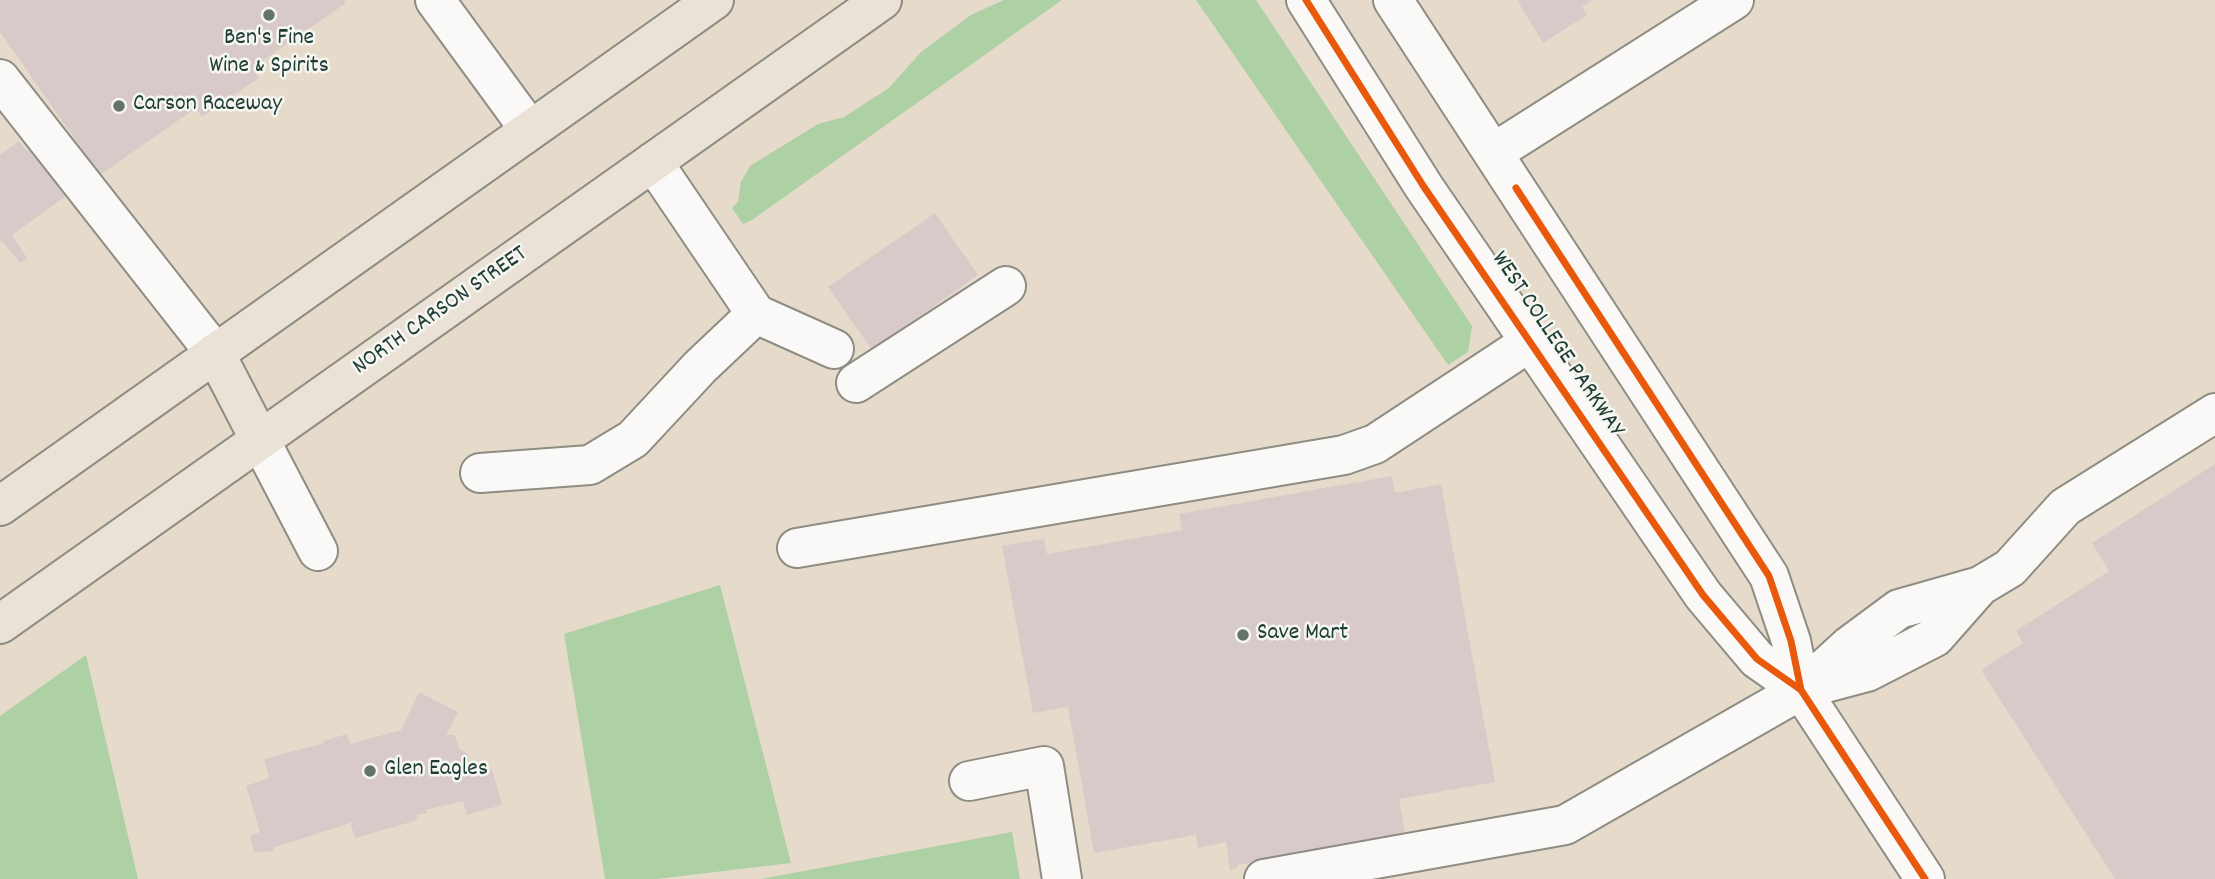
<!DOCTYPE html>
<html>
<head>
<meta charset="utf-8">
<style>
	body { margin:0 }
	canvas { display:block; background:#e6daca }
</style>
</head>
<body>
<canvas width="2215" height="879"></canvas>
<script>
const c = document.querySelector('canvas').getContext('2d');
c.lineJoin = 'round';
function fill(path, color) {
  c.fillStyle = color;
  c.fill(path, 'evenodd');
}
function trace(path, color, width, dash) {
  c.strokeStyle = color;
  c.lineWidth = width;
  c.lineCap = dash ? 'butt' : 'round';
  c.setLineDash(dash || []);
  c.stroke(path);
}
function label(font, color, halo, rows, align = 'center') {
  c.font = font + ' Dekko,sans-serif';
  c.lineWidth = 5;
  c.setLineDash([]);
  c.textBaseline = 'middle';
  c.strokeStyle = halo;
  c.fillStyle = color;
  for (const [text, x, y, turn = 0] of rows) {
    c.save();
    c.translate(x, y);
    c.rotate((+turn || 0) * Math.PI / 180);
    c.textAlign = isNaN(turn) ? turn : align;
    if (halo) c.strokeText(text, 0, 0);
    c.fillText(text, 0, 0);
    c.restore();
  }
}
const green = new Path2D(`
	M1004 0H1062L752 220 743 224 732 208 738 202 741 182 750 166 818 124 844 117 889 88 921 52 971 15Z
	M1196 0H1256L1472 326 1468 352 1448 365Z
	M720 585 791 863 656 879H605L564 634Z
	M86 655 138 879H0V716Z
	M1012 832 1020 879H761Z`);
const building = new Path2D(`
	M0 0H344L346 3 252 68 259 78 202 117 196 108 100 175 0 32Z
	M1517 0H1593L1582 7 1587 15 1543 43Z
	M19 141 27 151 33 147 67 195 12 235 27 258 20 263 2 241 0 242V155Z
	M935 213 978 275 872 350 828 287Z
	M2215 464V879H2115L1981 670 2023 643 2016 631 2109 571 2092 543Z
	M1392 476 1395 493 1441 484 1495 782 1399 799 1406 837 1237 865V868L1230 870 1226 842 1198 848 1196 835 1094 853 1068 707 1033 713 1002 546 1044 539 1047 554 1182 530 1179 514Z
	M419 692 458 712 446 735H455L459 749 467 753 473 774 492 769 502 805 467 815 463 801 426 810 427 813 416 815 418 820 355 838 351 825 353 822 273 848 274 851 254 853 250 836 260 832 246 786 269 778 264 759 324 743 323 741 347 734 350 744 401 730Z`);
const minor = new Path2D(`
	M435 0 530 130
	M1306 0 1424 187 1703 595 1757 659 1801 690
	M1393 0 1769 576 1791 641 1801 690 1925 879
	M0 79 215 353
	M1493 153 1734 0
	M653 162 756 314 834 349
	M856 383 1006 286
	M260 440 318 551
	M480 473 590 465 633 439 700 367 756 314
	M797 548 1344 455 1375 444 1530 342
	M1807 688 1867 672 1935 637 1980 586
	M969 781 1044 766 1062 879
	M1264 879 1565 825 1801 690 1849 646 1899 609 1980 586 2010 568 2065 507 2215 413`);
const major = new Path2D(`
	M215 353 260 440
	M0 506 714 0
	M0 624 882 0`);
const cycleway = new Path2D(`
	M1306 0 1424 187 1703 595 1757 659 1801 690
	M1516 188 1769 576 1791 641 1801 690 1925 879`);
const markers = [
	[269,15,7,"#657468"],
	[119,106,7,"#657468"],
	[1243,635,7,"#657468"],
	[370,771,7,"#657468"]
];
const poiNames = [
	["Ben's Fine",269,40,"center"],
	["Wine & Spirits",269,68,"center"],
	["Carson Raceway",133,106],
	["Save Mart",1257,635],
	["Glen Eagles",384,771]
];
const streetNames = [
	["NORTH CARSON STREET",441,312,-35],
	["WEST COLLEGE PARKWAY",1556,345,56]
];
fill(green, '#add0a4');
fill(building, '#d9caca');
trace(minor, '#8d8d83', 42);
trace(major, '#8d8d83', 42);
trace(minor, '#fbf9f7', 38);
trace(major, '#ebe2d7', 38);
trace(cycleway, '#e8590c', 7);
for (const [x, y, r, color] of markers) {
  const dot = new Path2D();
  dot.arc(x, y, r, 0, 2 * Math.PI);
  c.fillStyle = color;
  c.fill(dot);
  trace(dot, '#f6f6f2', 2.5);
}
label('24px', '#1f3d34', '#f6f6f2', poiNames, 'left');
label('24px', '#1f3d34', '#f6f6f2', streetNames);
</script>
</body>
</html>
